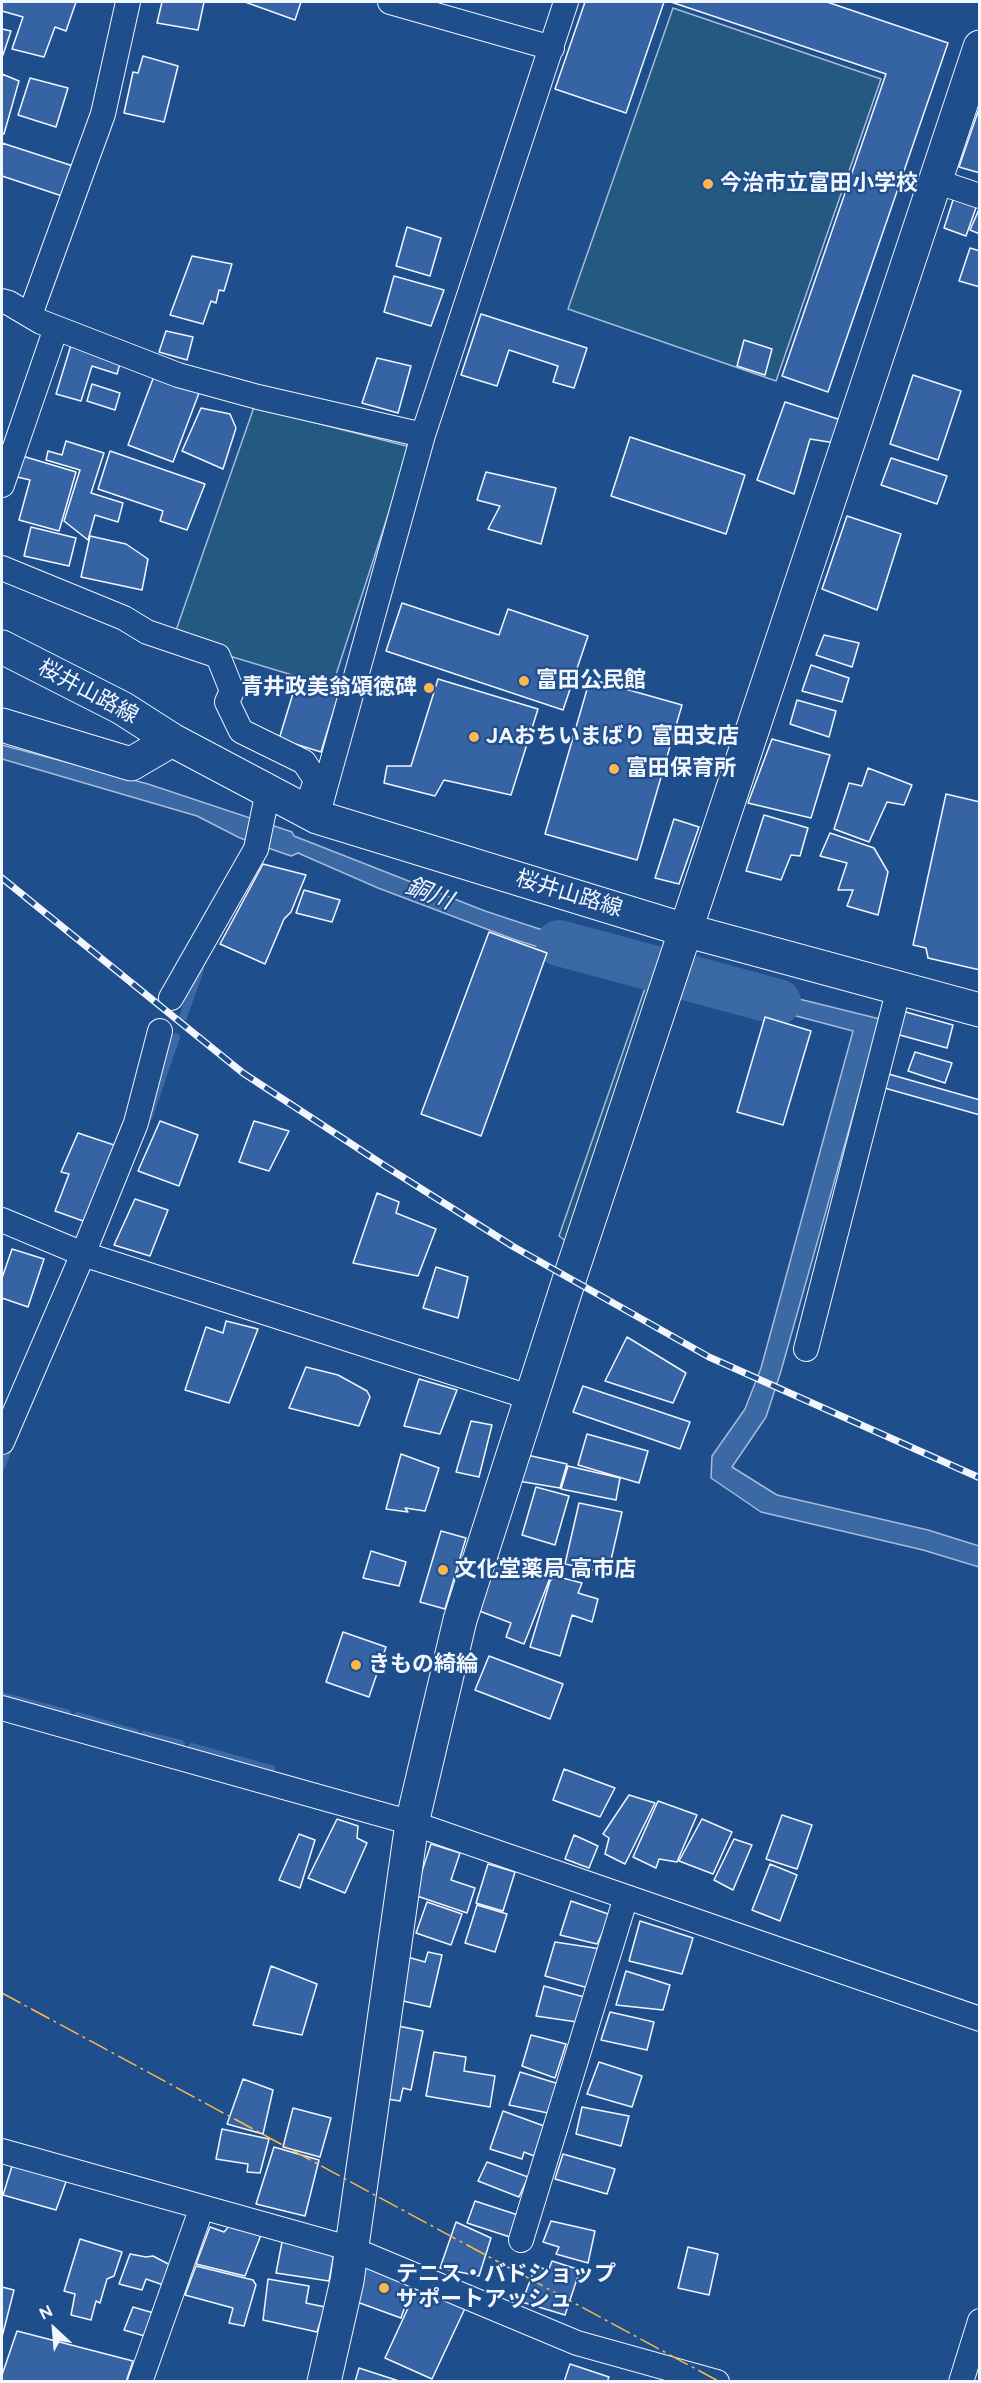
<!DOCTYPE html>
<html>
<head>
<meta charset="utf-8">
<style>
	body { margin:0 }
	#map { position:relative; width:981px; height:2383px; overflow:hidden; background:#1f4e8c; font-family:Figtree,sans-serif }
	canvas { display:block }
	.frame { position:absolute; inset:0; border:3px solid #f2f6ff; pointer-events:none }
	.north { position:absolute; left:24px; top:2299px; width:60px; height:60px; -webkit-text-stroke:4px #1f4e8c; paint-order:stroke; rotate:334deg; font-size:16px; font-weight:700; line-height:24px; text-align:center; color:#f2f6ff }
	.north::after { content:''; display:block; margin:auto; width:21px; height:27px; background:#f2f6ff; clip-path:polygon(50% 0,100% 100%,50% 72%,0 100%) }
</style>
</head>
<body>
<div id="map">
<canvas width="981" height="2383"></canvas>
<div class="frame"></div>
<div class="north">N</div>
</div>
<script>
const c = document.querySelector('canvas').getContext('2d');
c.lineJoin = 'round';
function fill(path, color) {
  c.fillStyle = color;
  c.fill(path, 'evenodd');
}
function trace(path, color, width, dash) {
  c.strokeStyle = color;
  c.lineWidth = width;
  c.lineCap = dash ? 'butt' : 'round';
  c.setLineDash(dash || []);
  c.stroke(path);
}
function label(font, color, halo, rows, align = 'center') {
  c.font = font + ' Figtree,"Noto Sans JP",sans-serif';
  c.lineWidth = 4.5;
  c.setLineDash([]);
  c.textBaseline = 'middle';
  c.strokeStyle = halo;
  c.fillStyle = color;
  for (const [text, x, y, turn = 0] of rows) {
    c.save();
    c.translate(x, y);
    c.rotate((+turn || 0) * Math.PI / 180);
    c.textAlign = isNaN(turn) ? turn : align;
    if (halo) c.strokeText(text, 0, 0);
    c.fillText(text, 0, 0);
    c.restore();
  }
}
const green = new Path2D(`
	M673 8 881 79 776 381 568 309Z
	M254 407 410 447 332 687 173 639Z
	M650 974 666 978 575 1248 559 1236Z`);
const water = new Path2D(`
	M2 745 148 784 292 832 294 836 485 911 621 956 616 972 513 939 378 888 298 853 291 856 240 838 197 816 2 759Z
	M718 979 880 1019 781 1371 766 1417 732 1467 777 1495 928 1530 979 1546V1567L923 1550 761 1512 711 1478 712 1456 745 1409 761 1368 853 1031 713 994Z`);
const stream = new Path2D(`
	M183 1017 200 970
	M149 1116 176 1037
	M2 1465 10 1444
	M2 1696 67 1713
	M78 1716 135 1733
	M144 1735 181 1744
	M192 1747 271 1769`);
const river = new Path2D(`
	M559 943 778 1002`);
const building = new Path2D(`
	M2 2H76L66 31 55 27 44 57 12 49 23 17 2 11Z
	M162 2H204L198 30 157 23Z
	M245 2H301L295 20Z
	M585 2H664L626 113 555 89Z
	M671 2H827L948 43 828 392 782 376 886 74Z
	M2 29 11 31 3 55H2Z
	M143 56 178 66 164 122 124 113 133 72 138 73Z
	M2 74 19 81 4 134 2 133Z
	M30 78 68 88 56 127 18 115Z
	M980 106V173L959 167Z
	M2 143 73 166 62 196 2 176Z
	M953 200 978 202 966 236 944 228Z
	M980 207V234L970 230Z
	M407 227 441 238 430 276 396 266Z
	M970 248 980 251V287L959 281Z
	M192 256 232 264 224 291 219 290 216 303 211 301 203 324 170 315Z
	M394 276 444 290 431 326 384 312Z
	M481 314 587 348 574 388 553 382 558 366 509 350 497 386 461 375Z
	M166 331 193 337 187 360 159 352Z
	M744 340 772 349 765 375 737 366Z
	M71 345 121 360 117 374 92 366 81 401 56 394Z
	M377 358 411 366 398 413 362 403Z
	M913 375 961 391 938 460 890 444Z
	M154 376 199 393 173 462 128 445Z
	M92 384 120 393 115 410 87 401Z
	M785 402 841 420 835 443 810 439 794 494 757 480Z
	M201 408 230 414 236 428 223 469 182 451Z
	M630 437 745 475 726 534 611 496Z
	M66 441 104 453 91 493 123 503 118 522 95 515 88 540 64 521 80 470 46 460 48 451 62 455Z
	M110 451 205 484 187 530 160 521 163 511 98 489Z
	M19 455 76 472 59 531 19 520 30 480 13 476Z
	M891 458 947 476 937 504 881 485Z
	M486 472 556 488 541 544 488 529 500 506 477 500Z
	M847 516 901 534 877 610 822 589Z
	M31 527 76 538 69 566 24 556Z
	M90 536 126 544 148 559 142 590 81 577Z
	M402 603 499 635 508 609 588 636 563 710 386 651Z
	M824 635 859 643 852 667 816 655Z
	M811 665 849 678 842 702 802 691Z
	M298 677 340 690 321 752 279 739Z
	M438 679 538 709 511 795 444 780 435 796 384 783 387 766H411Z
	M590 679 682 705 637 860 545 834Z
	M797 700 836 711 829 737 790 724Z
	M772 739 830 755 811 818 748 803Z
	M868 768 912 785 904 805 887 802 869 842 834 829 849 783 862 786Z
	M946 794 980 802V970L928 958 926 948 913 945Z
	M764 815 808 828 800 856 791 855 781 880 746 871Z
	M674 819 699 827 679 884 655 878Z
	M830 833 874 848 888 872 878 915 847 906 853 890H838L847 863 820 856Z
	M263 864 306 875 291 912 284 919 265 964 220 944Z
	M304 890 340 900 332 922 296 913Z
	M489 932 547 953 481 1136 421 1114Z
	M902 1011 953 1025 947 1048 896 1034Z
	M765 1017 811 1031 783 1125 737 1112Z
	M915 1052 952 1063 945 1083 908 1071Z
	M885 1073 980 1100V1115L881 1087Z
	M160 1121 198 1135 179 1186 138 1171Z
	M254 1121 289 1131 269 1171 239 1162Z
	M78 1133 117 1146 86 1222 55 1211 69 1174 61 1172Z
	M377 1193 399 1202 396 1213 436 1229 418 1276 353 1263Z
	M135 1199 168 1210 150 1256 114 1245Z
	M12 1249 44 1259 28 1307 2 1298V1278Z
	M436 1267 468 1277 458 1318 423 1308Z
	M226 1321 258 1329 229 1403 185 1390 206 1327 223 1333Z
	M627 1337 686 1373 673 1403 605 1381Z
	M306 1367 338 1375 367 1391 370 1397 359 1426 289 1408Z
	M419 1379 457 1390 440 1434 404 1426Z
	M583 1386 690 1422 680 1449 573 1412Z
	M471 1421 492 1425 479 1477 456 1472Z
	M587 1434 648 1451 639 1483 578 1465Z
	M401 1454 439 1468 425 1511 405 1508 408 1512 386 1509Z
	M527 1455 567 1464 560 1488 518 1481Z
	M568 1466 620 1478 616 1500 561 1489Z
	M536 1487 569 1496 555 1545 522 1535Z
	M579 1503 622 1512 608 1573 565 1564Z
	M441 1531 466 1538 445 1609 420 1602Z
	M371 1551 406 1562 399 1586 363 1578Z
	M495 1557 550 1578 524 1644 506 1637 511 1623 474 1609Z
	M555 1576 582 1583 578 1593 598 1599 592 1622 572 1615 560 1656 530 1647 550 1581Z
	M343 1632 386 1647 369 1697 326 1682Z
	M489 1656 563 1684 550 1719 475 1690Z
	M564 1769 615 1788 600 1817 553 1800Z
	M629 1795 655 1803 625 1864 605 1854 609 1838 603 1834Z
	M658 1801 697 1815 677 1862 659 1859 656 1868 633 1857Z
	M782 1815 812 1825 797 1869 766 1859Z
	M337 1819 358 1826 357 1838 367 1843 345 1893 308 1878Z
	M702 1819 732 1832 713 1874 679 1861Z
	M299 1834 315 1840 300 1888 279 1880Z
	M574 1835 598 1846 589 1868 565 1859Z
	M734 1839 752 1845 733 1890 714 1880Z
	M431 1844 460 1853 451 1880 475 1888 467 1913 414 1895Z
	M488 1864 515 1872 503 1911 476 1903Z
	M770 1864 797 1875 780 1921 752 1910Z
	M571 1901 611 1915 597 1944 560 1935Z
	M427 1902 462 1914 451 1945 416 1933Z
	M477 1905 507 1914 495 1952 465 1943Z
	M640 1921 693 1938 682 1974 629 1961Z
	M555 1942 601 1949 592 1989 545 1976Z
	M428 1952 442 1955 430 2007 394 1999 404 1956 425 1962Z
	M271 1966 317 1984 302 2035 253 2025Z
	M626 1971 670 1985 663 2010 616 2005Z
	M544 1986 584 1997 577 2022 536 2016Z
	M610 2012 654 2022 647 2050 601 2040Z
	M388 2024 423 2031 411 2090 403 2088 400 2101 374 2097Z
	M531 2035 566 2044 555 2078 522 2066Z
	M434 2052 466 2057 464 2071 495 2076 490 2107 426 2096Z
	M599 2062 642 2076 632 2107 587 2094Z
	M520 2072 559 2084 548 2113 509 2105Z
	M243 2079 273 2090 263 2134 227 2124Z
	M582 2107 629 2116 621 2146 576 2134Z
	M293 2108 331 2118 320 2157 283 2147Z
	M503 2111 544 2126 534 2156 524 2152 522 2159 490 2149Z
	M222 2129 269 2139 260 2173 247 2172 248 2164 216 2159Z
	M274 2147 319 2160 305 2216 256 2204Z
	M563 2154 615 2169 607 2194 555 2179Z
	M487 2162 528 2177 519 2197 478 2181Z
	M13 2163 67 2179 56 2210 3 2195Z
	M475 2201 518 2215 510 2237 467 2223Z
	M551 2221 595 2231 588 2263 556 2254 559 2247 543 2242Z
	M456 2222 491 2238 479 2276 440 2268Z
	M232 2223 261 2235 245 2276 196 2264 210 2227 224 2232Z
	M283 2237 334 2254 329 2281 276 2273Z
	M80 2239 122 2252 114 2276 107 2279 100 2303 96 2301 91 2320 71 2315 75 2294 64 2291Z
	M688 2247 718 2254 709 2295 678 2288Z
	M130 2254 146 2257 153 2256 174 2267 169 2287 146 2279 142 2290 119 2284Z
	M552 2261 580 2270 565 2315 522 2302 536 2265 548 2271Z
	M358 2263 413 2283 401 2318 346 2298Z
	M196 2266 253 2280 256 2285 244 2326 229 2323 233 2308 185 2295Z
	M268 2279 309 2286 306 2303 325 2307 317 2332 263 2320Z
	M420 2282 467 2304 432 2379 385 2358Z
	M2 2287 14 2290 2 2337Z
	M133 2307 157 2314 148 2337 124 2330Z
	M17 2331 133 2361 126 2382H2V2375Z
	M570 2364 609 2377 607 2382H564Z
	M359 2368 402 2382H355Z`);
const street = new Path2D(`
	M390 2 552 48
	M935 181 980 196
	M2 301 9 303 41 322 178 375 258 397 423 435
	M30 315 103 114 128 2
	M2 485 56 328
	M2 568 124 618 147 632 218 656 232 691 227 702 241 731 304 762 316 780 308 804
	M317 817 423 435 566 2
	M171 998 256 849 268 791
	M2 1220 83 1254 532 1398
	M806 1349 899 988
	M2 1442 83 1254 136 1123 160 1031
	M2 1708 412 1823 980 2019
	M2 2151 352 2249 577 2343 717 2382
	M521 2240 626 1897
	M140 2382 202 2207
	M961 2382 980 2321`);
const secondary = new Path2D(`
	M2 647 122 708 172 740 317 817 685 930 980 1010
	M2 725 131 764 172 740
	M324 2382 347 2281 412 1823 460 1620 569 1280 980 47`);
const rail = new Path2D(`
	M2 878 243 1073 385 1166 514 1247 709 1357 980 1478`);
const power = new Path2D(`
	M2 1993 720 2382`);
const markers = [
	[708,184,6,"#ffb74d"],
	[524,681,6,"#ffb74d"],
	[429,688,6,"#ffb74d"],
	[474,737,6,"#ffb74d"],
	[614,769,6,"#ffb74d"],
	[443,1570,6,"#ffb74d"],
	[356,1665,6,"#ffb74d"],
	[384,2288,6,"#ffb74d"]
];
const poiNames = [
	["今治市立富田小学校",720,184],
	["富田公民館",536,681],
	["青井政美翁頌徳碑",417,688,"right"],
	["JAおちいまばり 富田支店",486,737],
	["富田保育所",626,769],
	["文化堂薬局 高市店",455,1570],
	["きもの綺綸",368,1665],
	["テニス・バドショップ",396,2275],
	["サポートアッシュ",396,2300]
];
const streetNames = [
	["桜井山路線",88,692,28],
	["桜井山路線",569,894,17]
];
const waterNames = [
	["銅川",429,894,21]
];
fill(green, '#245a82');
trace(green, '#a8bbd7', 1.5);
fill(water, '#3b69a3');
trace(water, '#a8bbd7', 1.5);
trace(stream, '#3b69a3', 8);
trace(river, '#3b69a3', 46);
fill(building, '#3563a3');
trace(building, '#f2f6ff', 1.5);
trace(street, '#f2f6ff', 26);
trace(secondary, '#f2f6ff', 35);
trace(street, '#1f4e8c', 24);
trace(secondary, '#1f4e8c', 33);
trace(rail, '#f2f6ff', 7);
trace(rail, '#1f4e8c', 4.5, [14]);
trace(power, '#ffb74d', 1.5, [21, 4.5, 3, 4.5]);
for (const [x, y, r, color] of markers) {
  const dot = new Path2D();
  dot.arc(x, y, r, 0, 2 * Math.PI);
  c.fillStyle = color;
  c.fill(dot);
  trace(dot, '#1f4e8c', 2);
}
label('bold 22px', '#f2f6ff', '#1f4e8c', poiNames, 'left');
label('22px', '#f2f6ff', '#1f4e8c', streetNames);
label('italic 24px', '#f2f6ff', '#1f4e8c', waterNames);
</script>
</body>
</html>
